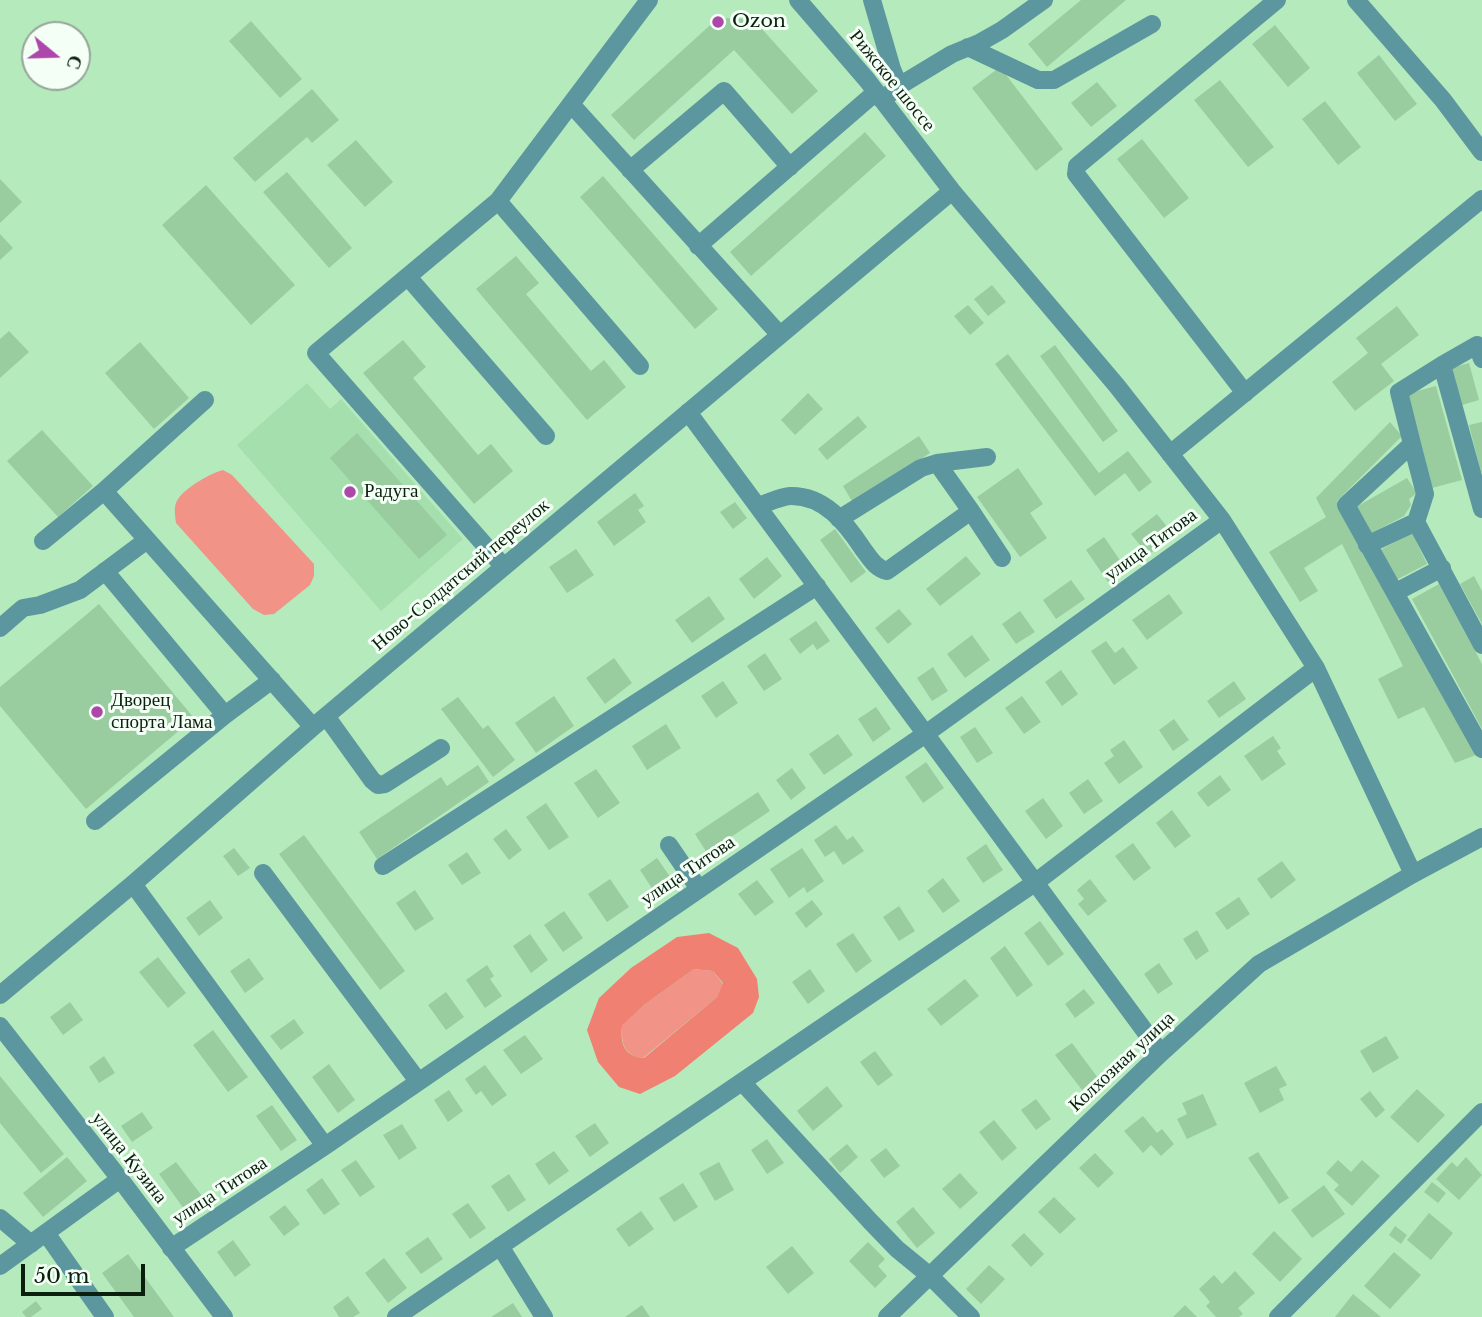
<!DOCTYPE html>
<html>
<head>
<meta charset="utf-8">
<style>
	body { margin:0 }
	#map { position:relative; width:1482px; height:1317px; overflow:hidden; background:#b5eabc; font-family:"Libre Baskerville",serif }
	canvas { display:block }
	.north { position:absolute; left:21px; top:21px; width:70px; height:70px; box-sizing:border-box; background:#f4fff5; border:2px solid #97a599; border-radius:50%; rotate:109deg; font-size:19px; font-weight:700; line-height:28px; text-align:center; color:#0b1f0f }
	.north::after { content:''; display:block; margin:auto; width:24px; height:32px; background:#ad47ab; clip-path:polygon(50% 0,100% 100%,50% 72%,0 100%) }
	.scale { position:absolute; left:21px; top:1264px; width:124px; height:32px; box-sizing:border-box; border:4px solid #0b1f0f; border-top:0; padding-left:9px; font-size:21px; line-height:24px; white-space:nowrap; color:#0b1f0f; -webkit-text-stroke:5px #f4fff5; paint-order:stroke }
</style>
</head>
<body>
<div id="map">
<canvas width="1482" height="1317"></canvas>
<div class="north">С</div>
<div class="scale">50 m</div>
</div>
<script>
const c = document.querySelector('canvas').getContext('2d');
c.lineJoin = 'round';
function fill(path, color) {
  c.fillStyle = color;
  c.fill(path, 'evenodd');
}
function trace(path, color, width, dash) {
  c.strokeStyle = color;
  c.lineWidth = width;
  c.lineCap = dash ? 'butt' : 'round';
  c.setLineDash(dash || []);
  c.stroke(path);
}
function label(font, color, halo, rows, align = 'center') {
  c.font = font + ' "Libre Baskerville",serif';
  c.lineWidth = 6;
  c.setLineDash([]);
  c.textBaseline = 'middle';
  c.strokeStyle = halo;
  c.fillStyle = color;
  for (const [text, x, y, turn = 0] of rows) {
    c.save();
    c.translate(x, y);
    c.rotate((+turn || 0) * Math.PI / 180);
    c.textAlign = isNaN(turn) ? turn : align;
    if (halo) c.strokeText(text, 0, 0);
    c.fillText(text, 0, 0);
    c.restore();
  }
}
const built = new Path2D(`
	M307 383 330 409 341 399 463 539 381 611 237 445Z`);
const green = new Path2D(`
	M223 470 232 475 314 564V576L310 585 274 614 264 615 253 609 176 523C175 515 173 506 178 499 185 488 211 473 223 470Z
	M694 969 713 971 723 984 717 997 643 1058C624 1055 621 1044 622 1026L644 1005Z`);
const forest = new Path2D(`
	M709 933 738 948 757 979 759 997 753 1013 675 1076 640 1094 619 1087 598 1062 587 1030 599 998 631 968 677 937ZM694 969 713 971 723 983 717 997 644 1058C624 1056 620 1044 622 1026L644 1005Z`);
const building = new Path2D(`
	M1081 0H1126L1047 67 1028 44Z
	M718 18 753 19 818 91 792 114 734 50 634 140 611 115Z
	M251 21 302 79 280 98 229 41Z
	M1275 25 1310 68 1288 87 1252 44Z
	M1379 55 1417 104 1395 121 1357 73Z
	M1000 67 1063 149 1036 171 972 88Z
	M1220 80 1274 147 1248 167 1194 100Z
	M1097 82 1117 106 1091 127 1071 103Z
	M312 89 339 120 312 143 307 137 255 182 233 158Z
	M1325 101 1361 147 1338 165 1302 119Z
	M865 132 886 156 751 276 730 252Z
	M1142 139 1189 198 1164 218 1117 159Z
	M356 140 393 182 365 207 327 165Z
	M287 172 352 248 329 268 263 192Z
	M603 176 718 309 695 329 580 197Z
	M0 179 22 202 0 223Z
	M206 185 295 285 251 325 162 225Z
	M0 234 13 248 0 260Z
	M516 256 539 283 526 294 591 371 604 360 626 387 587 420 476 289Z
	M992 285 1006 302 988 316 974 299Z
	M968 305 984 323 970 335 954 316Z
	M1397 306 1419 335 1381 364 1394 381 1355 411 1332 382 1368 353 1356 338Z
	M9 331 29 352 0 378V339Z
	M403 340 426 367 413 378 478 455 491 444 513 471 474 504 363 373Z
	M140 342 189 398 154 429 105 373Z
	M1055 345 1118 431 1103 442 1040 356Z
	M1008 354 1099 473 1128 451 1152 482 1139 492 1125 473 1095 496 995 364Z
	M1469 363 1479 400 1462 405 1451 368Z
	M1436 386 1462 480 1432 488 1406 394Z
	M808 393 823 409 795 435 781 420Z
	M858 416 867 427 827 460 818 449Z
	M1390 422 1402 436 1337 501 1476 755 1455 763 1424 707 1398 719 1378 679 1403 666 1342 544 1304 568 1318 591 1300 602 1269 552 1326 517 1316 498Z
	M1482 422V472H1481L1469 425Z
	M42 430 93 486 58 517 7 461Z
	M357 433 447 535 419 559 330 458Z
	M919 436 930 453 853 503 843 486Z
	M1018 468 1043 504 1030 513 1047 538 1020 557 977 497Z
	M1407 478 1417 493 1409 499 1411 505 1404 516 1370 534 1356 507Z
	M635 493 644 506 638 510 646 522 614 546 597 522Z
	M735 502 747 518 733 529 720 512Z
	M1157 514 1168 528 1162 533 1168 540 1148 555 1131 534Z
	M835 529 866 572 851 583 820 540Z
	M1412 533 1427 564 1396 580 1380 550Z
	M1104 537 1126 569 1108 582 1086 550Z
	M576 549 594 575 567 593 549 567Z
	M966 556 981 574 940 606 926 589Z
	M767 557 782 576 754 599 739 579Z
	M1474 576 1482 591V624L1460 584Z
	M1071 580 1085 599 1056 619 1043 600Z
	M1439 584 1482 664V729L1412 599Z
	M1169 594 1183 613 1147 640 1132 620Z
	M709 596 725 619 692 643 675 620Z
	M99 604 194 718 86 809 0 706V687Z
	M899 609 912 624 888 644 875 628Z
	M1020 611 1035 632 1016 644 1002 624Z
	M816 621 830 641 817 650 813 644 800 654 789 639Z
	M972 635 990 660 965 678 947 654Z
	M1106 641 1115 653 1123 647 1138 668 1114 685 1091 651Z
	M765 653 782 679 764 691 747 666Z
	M614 658 632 683 605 704 586 678Z
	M933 667 948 691 932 701 917 678Z
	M1061 670 1078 694 1062 706 1045 682Z
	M723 681 738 703 716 718 701 696Z
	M1234 681 1246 699 1219 718 1207 701Z
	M554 696 574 726 536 753 515 723Z
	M1022 696 1041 722 1024 734 1005 708Z
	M458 697 483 729 488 725 515 760 493 777 441 709Z
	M876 707 891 729 873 742 858 719Z
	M1174 719 1189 740 1173 751 1159 730Z
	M666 724 681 748 647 770 632 746Z
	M975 727 993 753 977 763 960 737Z
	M838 734 853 755 824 775 809 754Z
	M1273 736 1281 748 1277 751 1286 764 1262 781 1244 756Z
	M1124 740 1143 767 1119 784 1104 763 1114 756 1110 750Z
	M926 762 944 788 923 803 905 777Z
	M478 765 489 782 377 859 359 832 441 777 447 786Z
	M792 768 806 788 791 800 776 780Z
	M596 769 620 803 598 818 574 783Z
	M1220 775 1231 790 1208 807 1197 793Z
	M1088 779 1103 801 1084 814 1069 793Z
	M758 792 770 811 707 853 695 834Z
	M1043 798 1063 826 1046 839 1025 811Z
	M546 803 569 837 549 850 526 817Z
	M1172 810 1191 836 1175 848 1156 823Z
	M836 825 847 840 853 836 864 851 843 865 834 851 825 857 814 840Z
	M506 829 522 850 509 860 493 839Z
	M304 835 405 971 380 990 279 854Z
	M1133 843 1151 868 1134 881 1115 856Z
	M986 844 1003 870 983 883 966 858Z
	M234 848 250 868 238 876 223 856Z
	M802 848 824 881 807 893 804 887 789 898 770 869Z
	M467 852 481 873 462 885 448 865Z
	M657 858 671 878 653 890 640 870Z
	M1282 861 1296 880 1271 899 1257 879Z
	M943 878 960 901 943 913 927 891Z
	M610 879 629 907 607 922 588 894Z
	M1090 879 1107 901 1088 916 1078 904 1084 899 1077 890Z
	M757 880 774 902 755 916 738 894Z
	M415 890 434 919 415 931 396 903Z
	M1239 897 1250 914 1227 930 1215 913Z
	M210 900 223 918 199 936 186 918Z
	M812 900 823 914 806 928 795 913Z
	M899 906 915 931 899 941 883 917Z
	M564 911 583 938 563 952 544 925Z
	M1040 921 1064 954 1048 966 1024 933Z
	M1197 930 1209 951 1196 960 1183 939Z
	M853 933 872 961 856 973 836 944Z
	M530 934 548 960 531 973 513 946Z
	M1005 946 1033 985 1017 997 990 958Z
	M158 957 186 993 168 1008 139 972Z
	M249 958 264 979 245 993 230 971Z
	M1159 963 1173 984 1158 994 1144 974Z
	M487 965 494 976 490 979 502 996 485 1008 466 980Z
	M810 969 825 991 808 1004 792 982Z
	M965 979 979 996 941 1026 927 1009Z
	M1084 989 1095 1003 1075 1018 1065 1004Z
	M446 992 464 1017 446 1030 428 1005Z
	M70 1002 83 1020 63 1035 50 1017Z
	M294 1019 304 1033 281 1050 270 1036Z
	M213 1030 248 1077 228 1092 193 1045Z
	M525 1035 543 1059 521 1074 503 1050Z
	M1386 1036 1399 1058 1373 1073 1360 1051Z
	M1072 1043 1098 1078 1082 1090 1055 1055Z
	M875 1051 893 1075 878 1086 860 1062Z
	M104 1056 115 1073 99 1083 89 1067Z
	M329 1064 355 1100 338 1113 312 1077Z
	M485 1065 507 1095 492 1106 481 1091 476 1095 465 1079Z
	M1276 1066 1287 1085 1279 1089 1284 1100 1260 1113 1244 1083Z
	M0 1076 64 1154 41 1173 0 1123Z
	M827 1086 843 1106 813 1131 797 1111Z
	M1417 1089 1445 1115 1418 1143 1390 1117Z
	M449 1090 463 1111 448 1122 434 1100Z
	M1370 1091 1385 1110 1376 1118 1360 1099Z
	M1203 1094 1217 1125 1187 1139 1177 1119 1187 1114 1182 1103Z
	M1036 1099 1051 1119 1036 1130 1021 1110Z
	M272 1105 297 1140 281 1151 256 1116Z
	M142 1112 153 1128 132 1142 121 1126Z
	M1143 1116 1157 1133 1162 1129 1174 1144 1161 1156 1151 1145 1143 1153 1124 1131Z
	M994 1120 1017 1148 1002 1161 979 1132Z
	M595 1123 609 1143 590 1157 575 1136Z
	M402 1124 417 1148 399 1160 383 1135Z
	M767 1139 784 1163 767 1174 751 1150Z
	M847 1144 858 1157 840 1173 829 1159Z
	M886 1148 900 1166 884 1178 870 1160Z
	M554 1151 569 1171 549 1185 535 1164Z
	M1258 1152 1289 1198 1279 1204 1248 1158Z
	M1095 1153 1114 1173 1098 1188 1079 1168Z
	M67 1157 87 1181 43 1217 23 1193Z
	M1466 1157 1482 1175 1459 1200 1436 1179 1452 1162 1457 1167Z
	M356 1160 375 1187 360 1197 341 1170Z
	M1338 1160 1351 1172 1362 1160 1380 1176 1352 1206 1334 1190 1339 1185 1326 1173Z
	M176 1162 202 1196 184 1209 159 1174Z
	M719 1162 734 1190 715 1201 699 1173Z
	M960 1173 978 1193 960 1209 942 1189Z
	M509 1174 526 1200 508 1212 491 1186Z
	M322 1178 340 1204 324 1215 306 1190Z
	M1432 1182 1446 1193 1438 1203 1424 1192Z
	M683 1183 698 1207 674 1222 659 1198Z
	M1324 1185 1345 1214 1312 1238 1291 1210Z
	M1054 1197 1076 1219 1060 1234 1038 1212Z
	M468 1203 486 1228 470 1239 452 1214Z
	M285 1205 300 1224 284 1236 269 1217Z
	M913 1207 935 1233 917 1248 896 1222Z
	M641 1211 654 1229 629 1247 616 1229Z
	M1429 1213 1453 1233 1431 1260 1407 1240Z
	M1395 1226 1407 1235 1401 1244 1389 1235Z
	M1274 1231 1302 1259 1280 1282 1252 1254Z
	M1024 1233 1044 1254 1031 1267 1011 1245Z
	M428 1237 443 1259 421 1274 405 1253Z
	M233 1240 251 1265 235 1277 217 1252Z
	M868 1242 885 1259 878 1266 887 1276 875 1288 849 1261Z
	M792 1246 814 1273 788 1294 766 1267Z
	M1394 1252 1421 1275 1390 1309 1364 1286Z
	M128 1254 174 1317H134L102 1273Z
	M384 1258 407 1288 388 1303 365 1273Z
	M989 1265 1005 1279 981 1304 966 1289Z
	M1235 1271 1255 1293 1238 1308 1243 1314 1239 1317H1216L1206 1306 1210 1302 1199 1289 1214 1275 1222 1284Z
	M1353 1294 1381 1317H1335Z
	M348 1296 360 1313 353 1317H339L333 1307Z
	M36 1301 42 1309 31 1317H26L22 1312Z
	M513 1303 522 1317H491Z
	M642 1305 650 1317H625Z
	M1185 1305 1197 1317H1173Z`);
const minor = new Path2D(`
	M798 0 867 80 952 191 1117 386 1222 520 1316 668 1413 874
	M872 0 892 69 899 86
	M1356 0 1443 100 1482 152
	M968 47 1038 80H1054L1152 24
	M882 100 899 86 952 54 979 43 1002 30 1044 0
	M571 104 780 335
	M630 170 724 91 790 167
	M498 201 640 366
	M698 246 876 92
	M408 277 546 436
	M1442 365 1477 345 1482 359
	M1245 393 1076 174 1077 166 1277 0
	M688 412 1161 1053
	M1412 444 1399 392 1442 365 1482 509
	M1170 454 1482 199
	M937 463 987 457
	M104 491 313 727
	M758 506C768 503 779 497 790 496 824 495 846 523 863 549 870 558 875 568 887 571L971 511 1002 558
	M839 519 921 468 937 463 971 511
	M1416 522 1482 645
	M43 541 104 491 205 400
	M1367 545 1416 522 1425 494 1412 444 1346 505 1482 749
	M504 567 316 353 498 201 649 0
	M105 571 225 715 272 680
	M1396 592 1442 568
	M0 628 23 608 40 605 80 590 147 540
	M326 716 372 780 378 785 385 784 441 748
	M95 821 225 715
	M669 845 699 889
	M383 866 817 586
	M263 873 418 1081
	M133 884 325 1146
	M0 995 133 884 313 727 952 191
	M0 1026 120 1179 224 1317
	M742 1082 870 1221 897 1249 930 1276 971 1317
	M0 1218 31 1244
	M46 1233 105 1317
	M500 1246 544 1317
	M171 1248 325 1146 924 735 1222 520
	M0 1266 120 1179
	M396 1317 1036 882 1316 668
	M887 1317 1161 1053 1259 964 1413 874 1482 837
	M1278 1317 1482 1112`);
const markers = [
	[718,22,7,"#ad47ab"],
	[350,492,7,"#ad47ab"],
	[97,712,7,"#ad47ab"]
];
const poiNames = [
	["Ozon",732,22],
	["Радуга",364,492],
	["Дворец",111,701],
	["спорта Лама",111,723]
];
const streetNames = [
	["Рижское шоссе",892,81,51],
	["улица Титова",1151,545,-36],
	["Ново-Солдатский переулок",461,575,-40],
	["улица Титова",688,871,-34],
	["Колхозная улица",1122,1062,-43],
	["улица Кузина",129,1158,52],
	["улица Титова",220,1191,-33]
];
fill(built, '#a5dfad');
fill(green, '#f19386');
fill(forest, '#ef8072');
fill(building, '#99cda0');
trace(minor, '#5c97a0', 18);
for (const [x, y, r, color] of markers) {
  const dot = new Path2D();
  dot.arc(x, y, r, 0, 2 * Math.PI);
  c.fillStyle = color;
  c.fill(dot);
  trace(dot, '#f4fff5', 2.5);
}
label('19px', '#0b1f0f', '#f4fff5', poiNames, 'left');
label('19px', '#0b1f0f', '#f4fff5', streetNames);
</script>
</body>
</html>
